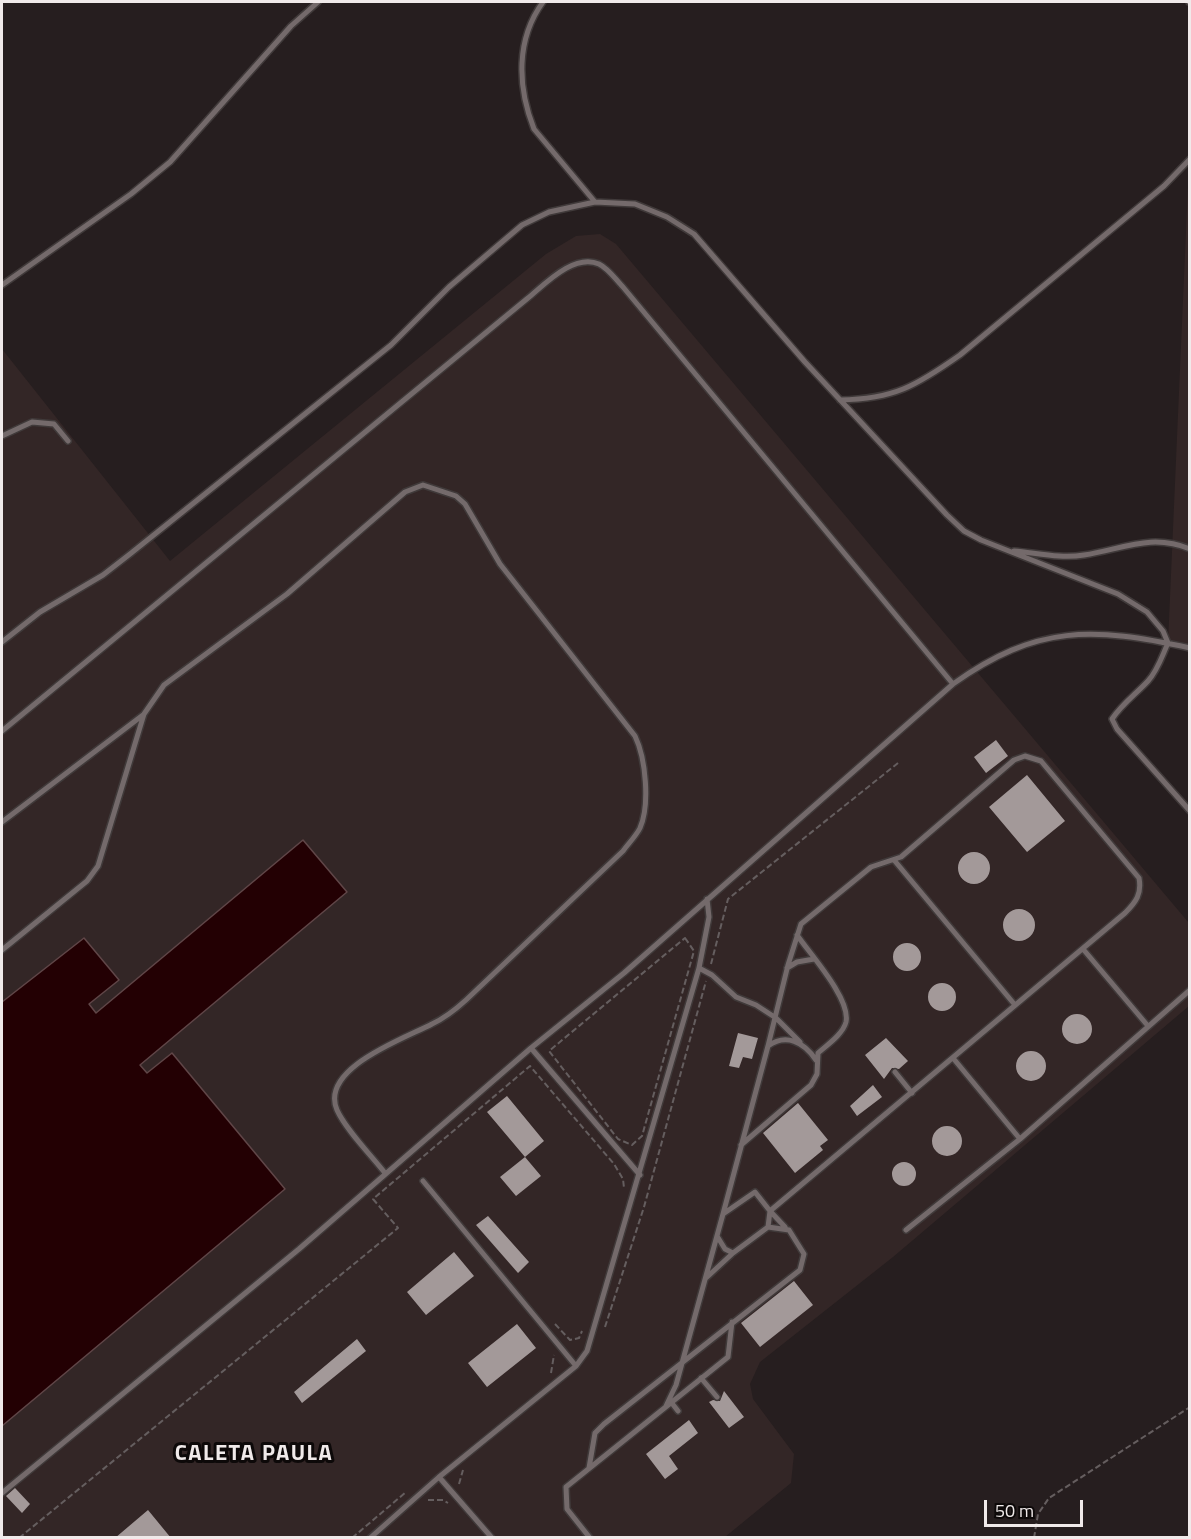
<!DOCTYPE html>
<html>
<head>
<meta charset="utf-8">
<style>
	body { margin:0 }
	#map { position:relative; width:1191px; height:1539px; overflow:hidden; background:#261e1f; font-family:"Titillium Web",sans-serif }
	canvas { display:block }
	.frame { position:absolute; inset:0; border:3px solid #f0eaea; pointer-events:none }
	.scale { position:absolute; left:984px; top:1500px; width:99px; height:27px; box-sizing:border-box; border:3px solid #f0eaea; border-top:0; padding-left:8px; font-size:18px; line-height:21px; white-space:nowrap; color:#f0eaea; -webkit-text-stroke:4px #0d0909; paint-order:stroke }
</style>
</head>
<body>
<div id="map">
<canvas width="1191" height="1539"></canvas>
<div class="frame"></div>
<div class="scale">50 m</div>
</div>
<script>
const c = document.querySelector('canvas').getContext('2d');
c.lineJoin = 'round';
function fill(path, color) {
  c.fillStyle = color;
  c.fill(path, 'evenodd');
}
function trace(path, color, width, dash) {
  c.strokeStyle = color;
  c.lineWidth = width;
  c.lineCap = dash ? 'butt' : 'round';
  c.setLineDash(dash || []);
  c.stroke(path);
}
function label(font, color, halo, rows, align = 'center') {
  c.font = font + ' "Titillium Web",sans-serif';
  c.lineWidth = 6;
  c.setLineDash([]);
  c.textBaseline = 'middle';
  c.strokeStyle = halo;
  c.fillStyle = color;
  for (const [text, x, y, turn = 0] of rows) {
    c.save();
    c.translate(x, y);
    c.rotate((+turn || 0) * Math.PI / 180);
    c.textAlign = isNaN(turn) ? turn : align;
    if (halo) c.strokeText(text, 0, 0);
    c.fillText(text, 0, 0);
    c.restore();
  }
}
const built = new Path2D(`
	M1189 163V648L1168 643Z
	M600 234 616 244 1189 923V1006L893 1257 760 1362 750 1384 753 1399 794 1454 791 1483 725 1537H2V1426L285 1189 172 1053 147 1073 140 1065 347 892 303 840 96 1013 89 1005 84 938 2 1002V349L170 561 546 254 576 236Z`);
const water = new Path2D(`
	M303 840 347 892 140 1065 147 1073 172 1053 285 1189 2 1426V1002L84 938 119 980 89 1004 96 1013Z`);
const building = new Path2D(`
	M996 740 1008 756 986 773 974 757Z
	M1027 775 1065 821 1027 852 989 807Z
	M958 868a16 16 0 1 1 32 0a16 16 0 1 1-32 0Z
	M1003 925a16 16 0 1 1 32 0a16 16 0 1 1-32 0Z
	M893 957a14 14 0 1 1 28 0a14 14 0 1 1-28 0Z
	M928 997a14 14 0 1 1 28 0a14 14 0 1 1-28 0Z
	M1062 1029a15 15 0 1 1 30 0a15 15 0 1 1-30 0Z
	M738 1033 758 1038 752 1059 743 1057 739 1068 729 1066Z
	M886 1038 908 1061 899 1069 892 1068 884 1079 865 1055Z
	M1016 1066a15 15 0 1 1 30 0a15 15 0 1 1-30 0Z
	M873 1085 882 1097 857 1116 850 1106Z
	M507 1096 544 1141 525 1157 487 1112Z
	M798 1103 828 1140 820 1146 823 1150 795 1173 763 1133Z
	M932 1141a15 15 0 1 1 30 0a15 15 0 1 1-30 0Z
	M525 1157 541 1176 516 1196 500 1177Z
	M892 1174a12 12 0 1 1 24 0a12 12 0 1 1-24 0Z
	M488 1216 529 1262 518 1273 476 1225Z
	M454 1252 474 1276 426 1315 407 1292Z
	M794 1281 813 1305 760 1347 741 1323Z
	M517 1324 536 1348 487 1387 468 1363Z
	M357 1339 366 1351 302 1403 294 1392Z
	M724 1391 744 1417 729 1428 709 1402 713 1400 720 1401Z
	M689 1420 698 1433 669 1456 678 1469 665 1479 646 1454Z
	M15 1488 30 1504 22 1513 6 1496Z
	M148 1510 171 1538H115Z`);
const path = new Path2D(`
	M685 938 694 951 642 1136 632 1145 618 1139 549 1051Z
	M711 964 728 899 898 763
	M555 1324 570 1340 579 1338 582 1331
	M605 1327 644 1207 706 981
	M551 1373 554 1355
	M459 1484 463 1470
	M428 1500H443L448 1503
	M19 1538 398 1228 373 1199 530 1066 614 1164 623 1179 624 1188
	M352 1538 406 1492
	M1034 1538 1038 1514 1049 1498 1190 1407`);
const lane = new Path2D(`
	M543 2C516 39 517 86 534 129L595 202
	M1189 2H1190
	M2 285 131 194 170 162 291 26 318 2
	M840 400C894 399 916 386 960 355L1164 186 1190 159
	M2 436 32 422 54 424 68 441
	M1014 551C1037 553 1061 559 1084 555 1123 549 1151 533 1190 549
	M2 642 40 612 103 575 130 554 391 345 449 287 522 225 549 212 595 202 635 204 667 217 694 234 805 362 947 515 964 531 981 540 1118 594 1147 612 1163 631 1168 643C1162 656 1158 670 1148 681 1136 694 1122 704 1112 719L1117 729 1190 811
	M2 731 528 298C545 284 574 253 599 264 609 269 616 280 623 287L953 684
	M2 822 143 715
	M894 860 1015 1005
	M1083 949 1148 1026
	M2 950 87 881 98 866 144 714 164 685 287 594 405 492 423 485 456 496 465 504 500 564 635 736C646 759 650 805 640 828 636 836 628 844 623 851L466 1000C455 1010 445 1018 432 1024 406 1038 319 1068 337 1110 346 1130 371 1155 385 1173
	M699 968 712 975 736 997 756 1005 776 1018 800 1042
	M787 968 797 962 814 959
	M768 1046 788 965 801 924 871 867 901 857 1014 760 1025 756 1041 761 1139 878C1142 894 1136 902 1125 913L770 1211 785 1227
	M531 1048 640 1175
	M953 1058 1020 1139
	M895 1072 912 1093
	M741 1145 811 1085 817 1074 818 1053C827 1045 843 1034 846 1022 851 999 810 954 797 935
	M423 1181 576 1366
	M723 1214 768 1046C786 1033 804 1042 816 1060
	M906 1230 1020 1139 1190 990
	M717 1236 725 1249 733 1253
	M701 1378 717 1397
	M671 1402 678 1411
	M666 1406 676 1385 723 1214 755 1192 770 1211 768 1227 733 1253 706 1278
	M589 1468 595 1433 604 1424 800 1270 804 1254 789 1230 768 1227
	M439 1477 492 1538
	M2 1493 299 1249 531 1048 624 973 953 684C1037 624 1093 627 1190 648
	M370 1538 439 1477 576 1366 587 1351 699 968 709 917 707 899
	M590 1538 567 1509 566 1487 728 1357 732 1322`);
const districtNames = [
	["CALETA PAULA",254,1455]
];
fill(built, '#332626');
fill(water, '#230003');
trace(water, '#604648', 1.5);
fill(building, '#a39999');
trace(lane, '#403a3a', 8);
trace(path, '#655e5f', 2, [6, 3]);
trace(lane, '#746a6b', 5);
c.letterSpacing = '1.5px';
label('bold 22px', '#f0eaea', '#0d0909', districtNames);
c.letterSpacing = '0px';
</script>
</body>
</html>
